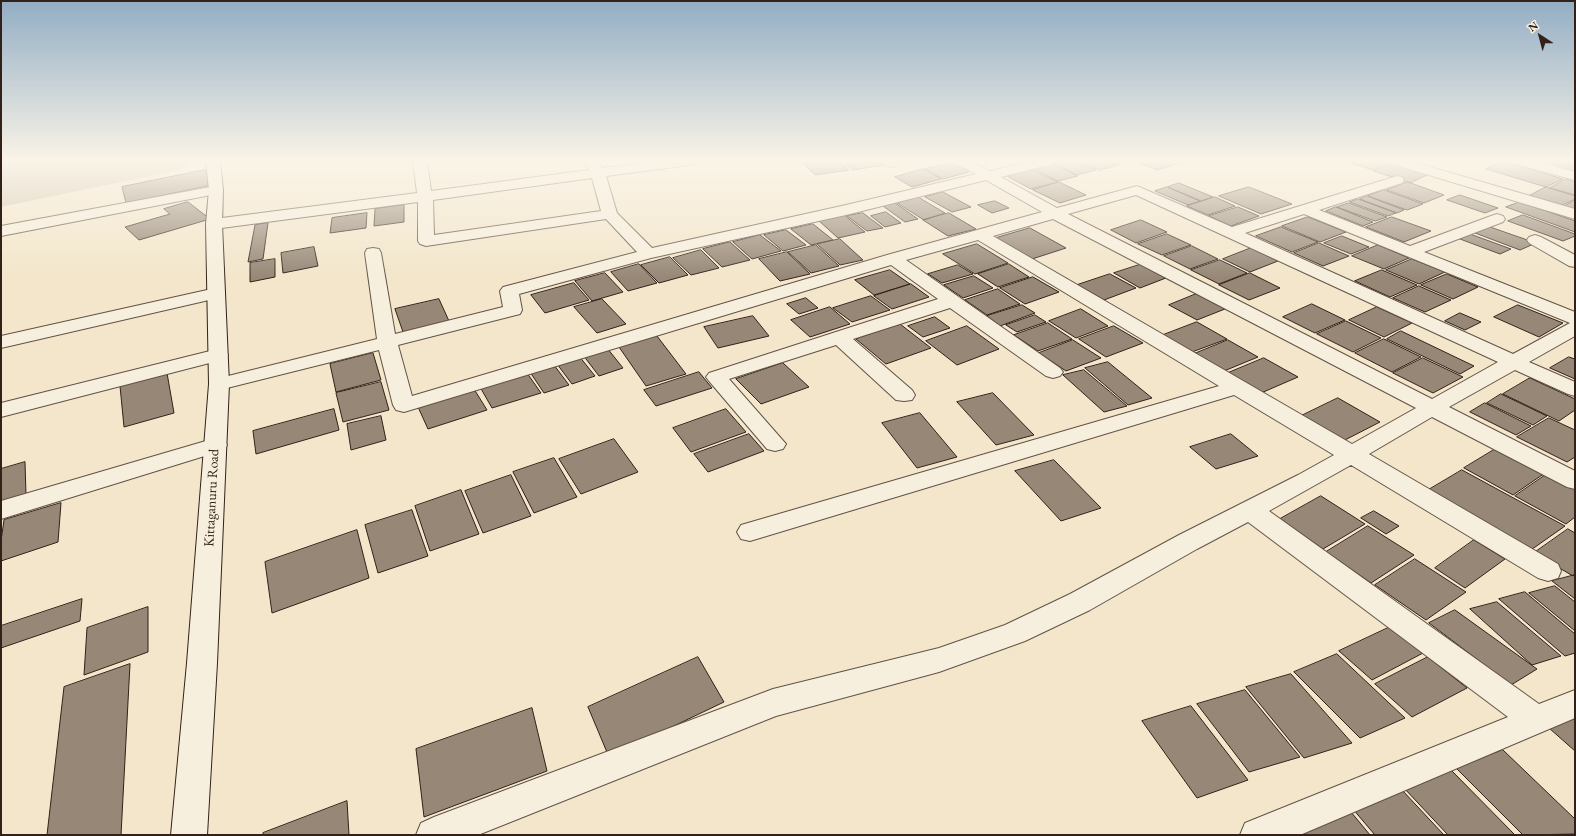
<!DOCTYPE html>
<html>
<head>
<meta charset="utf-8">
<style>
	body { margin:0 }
	#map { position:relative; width:1576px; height:836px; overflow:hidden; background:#f3e6cb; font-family:"EB Garamond",serif }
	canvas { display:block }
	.frame { position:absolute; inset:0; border:2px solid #312119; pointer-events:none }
	.north { position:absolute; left:1520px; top:16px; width:40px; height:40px; -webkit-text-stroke:3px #f7efdd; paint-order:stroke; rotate:324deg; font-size:11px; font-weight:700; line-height:16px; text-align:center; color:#312119 }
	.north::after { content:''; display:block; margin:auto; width:14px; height:18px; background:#312119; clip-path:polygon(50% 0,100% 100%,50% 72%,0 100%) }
</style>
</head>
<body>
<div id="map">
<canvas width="1576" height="836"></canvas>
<div class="frame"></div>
<div class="north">N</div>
</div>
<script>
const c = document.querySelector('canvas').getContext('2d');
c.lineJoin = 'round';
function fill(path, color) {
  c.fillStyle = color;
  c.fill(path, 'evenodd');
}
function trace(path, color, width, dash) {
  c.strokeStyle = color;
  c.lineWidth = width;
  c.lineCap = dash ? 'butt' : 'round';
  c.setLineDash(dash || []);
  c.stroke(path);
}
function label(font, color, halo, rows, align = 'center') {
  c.font = font + ' "EB Garamond",serif';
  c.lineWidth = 3.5;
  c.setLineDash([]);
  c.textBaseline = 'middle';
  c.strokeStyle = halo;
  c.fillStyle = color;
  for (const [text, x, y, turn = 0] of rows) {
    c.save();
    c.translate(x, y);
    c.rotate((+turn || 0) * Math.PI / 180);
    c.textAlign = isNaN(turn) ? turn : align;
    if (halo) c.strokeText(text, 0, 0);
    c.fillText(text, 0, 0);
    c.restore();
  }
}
const green = new Path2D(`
	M1 161H186L188 168 1 207Z`);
const building = new Path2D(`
	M828 161H839L849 170 815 175 804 164Z
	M865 161H878L884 165 853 170 845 164Z
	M1063 161H1077L1096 170 1077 175 1053 163Z
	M1079 161H1108L1119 165 1100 170Z
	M1111 161H1132L1119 164Z
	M1142 161H1187L1157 170 1137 162Z
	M1344 161H1380L1389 163 1374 170Z
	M1503 161 1563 179 1546 187 1486 169Z
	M1549 161H1575V173L1542 165Z
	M951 163 969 172 943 179 925 169Z
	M1051 163 1078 176 1058 181 1032 168Z
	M1391 164 1427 175 1410 183 1374 171Z
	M923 169 941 179 912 187 895 177Z
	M1030 169 1058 182 1031 189 1005 175Z
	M205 170 212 185 126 203 122 187Z
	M1566 179 1575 182V195L1550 188Z
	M1059 182 1086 195 1060 203 1033 190Z
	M1408 182 1444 195 1424 203 1387 190Z
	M1179 183 1213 197 1201 201 1168 187Z
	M1167 187 1200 201 1188 205 1155 191Z
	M1249 187 1292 204 1261 214 1219 196Z
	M1546 187 1575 196V199L1561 206 1529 196Z
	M1384 190 1423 204 1407 210 1368 196Z
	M943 192 971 207 952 212 925 197Z
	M1460 195 1498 208 1485 213 1447 200Z
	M1367 196 1404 210 1397 213 1360 199Z
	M918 197 945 213 924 220 897 203Z
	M1215 197 1235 206 1208 215 1187 206Z
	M1358 199 1396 213 1388 216 1350 202Z
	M1575 200V210L1564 207Z
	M995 201 1009 208 992 213 978 205Z
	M188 202 210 219 139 240 125 227 170 214 164 209Z
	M1520 202 1575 221V232L1506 207Z
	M895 203 918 219 905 222 883 206Z
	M1349 203 1387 217 1375 221 1337 207Z
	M404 205V222L374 226 375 209Z
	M1238 207 1259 216 1231 226 1209 216Z
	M1336 207 1373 222 1363 226 1326 211Z
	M886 212 901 223 885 227 871 216Z
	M367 213 366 228 330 233 332 218Z
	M863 213 883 228 867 231 847 216Z
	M949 213 976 229 948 236 923 220Z
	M844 215 865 232 838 238 818 220Z
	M1523 215 1575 234V236L1563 241 1508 221Z
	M1308 217 1346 232 1320 242 1282 226Z
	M1392 217 1431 231 1404 242 1366 227Z
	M1141 220 1167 232 1136 243 1111 230Z
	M268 223 263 259 248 262 255 225Z
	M813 224 833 240 811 245 791 229Z
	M1281 227 1318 242 1292 252 1256 236Z
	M1490 227 1536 243 1520 250 1475 233Z
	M1030 228 1066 248 1032 259 996 238Z
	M786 230 806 245 783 251 764 235Z
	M1167 234 1191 245 1162 255 1138 244Z
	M1470 234 1511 249 1500 254 1460 239Z
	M760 235 781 251 752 259 733 242Z
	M1342 236 1369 247 1351 254 1324 243Z
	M840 239 863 260 840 265 817 244Z
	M730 242 750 260 722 267 703 249Z
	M1319 243 1349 256 1323 266 1294 253Z
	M977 244 1008 263 975 274 943 254Z
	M816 245 839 266 811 273 788 252Z
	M1378 245 1409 258 1384 269 1352 256Z
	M1192 246 1218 259 1190 269 1164 256Z
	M314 247 318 266 283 273 281 253Z
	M1251 248 1278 261 1250 272 1223 259Z
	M701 250 719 268 691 275 673 258Z
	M787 252 810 274 780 281 759 259Z
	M670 257 688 275 659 283 641 265Z
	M275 259V277L250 282V263Z
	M1412 259 1445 272 1419 284 1386 270Z
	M1220 260 1247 273 1219 284 1191 270Z
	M1145 263 1171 276 1140 288 1114 273Z
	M639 264 657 283 628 291 611 272Z
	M1009 264 1029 277 998 287 978 274Z
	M958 265 973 274 942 283 928 274Z
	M890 270 910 284 874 295 855 280Z
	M1382 270 1417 285 1390 297 1355 281Z
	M605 273 623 292 592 301 575 281Z
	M1250 273 1280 288 1249 300 1219 285Z
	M1110 274 1136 288 1104 300 1077 285Z
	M1447 274 1478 287 1453 299 1421 285Z
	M974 276 993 288 963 298 944 285Z
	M1033 277 1059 292 1025 304 1000 288Z
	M574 283 589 300 545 313 531 295Z
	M911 284 929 297 892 309 874 296Z
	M1419 286 1451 300 1425 312 1393 298Z
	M998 289 1020 304 987 315 965 300Z
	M1201 292 1230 307 1197 320 1169 305Z
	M871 296 890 310 852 322 833 308Z
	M806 298 818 308 799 314 787 304Z
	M439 299 449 321 403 332 395 309Z
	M602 299 626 324 597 333 574 307Z
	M1312 304 1345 320 1315 333 1283 317Z
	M1022 305 1035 313 1000 326 987 316Z
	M1518 305 1563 323 1539 337 1494 317Z
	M830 307 850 324 810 337 791 320Z
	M1377 307 1412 323 1384 337 1349 320Z
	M1081 309 1108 326 1076 338 1049 321Z
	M1460 313 1481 322 1465 330 1445 321Z
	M1035 315 1046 322 1017 332 1006 325Z
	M753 316 769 336 718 348 704 327Z
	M935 317 950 328 923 337 908 326Z
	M1346 321 1381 338 1353 352 1317 334Z
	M1197 322 1227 339 1192 352 1163 335Z
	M1048 323 1072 339 1038 351 1014 335Z
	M900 324 931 348 886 364 856 339Z
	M967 326 999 349 957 365 926 341Z
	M1114 326 1143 343 1106 357 1079 339Z
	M1401 331 1474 366 1460 374 1387 339Z
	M657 336 686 374 646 386 619 347Z
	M1384 339 1421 357 1392 372 1355 353Z
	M1073 340 1101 358 1066 371 1039 353Z
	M1228 340 1258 357 1224 371 1194 354Z
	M607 348 623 368 599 376 583 355Z
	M373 353 381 380 336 392 330 364Z
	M579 356 595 376 572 384 557 364Z
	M1569 357 1575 359V379L1550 368Z
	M1264 358 1298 377 1261 393 1228 373Z
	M1423 358 1463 377 1433 393 1393 373Z
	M1108 362 1152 398 1128 405 1085 368Z
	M783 363 809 387 761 404 736 379Z
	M554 365 569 385 544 393 530 372Z
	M1084 370 1127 406 1104 412 1063 375Z
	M699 372 712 388 656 406 644 390Z
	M167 373 174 413 124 427 120 386Z
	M527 373 541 393 492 408 480 387Z
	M1530 378 1575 399V410L1559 421 1503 394Z
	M381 382 389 410 343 422 336 393Z
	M474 389 487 410 428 429 418 407Z
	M993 393 1034 435 996 445 957 402Z
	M1501 394 1547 416 1533 425 1487 403Z
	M1338 398 1380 422 1343 441 1301 416Z
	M1485 403 1531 426 1516 435 1470 412Z
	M334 409 339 430 256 454 253 431Z
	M726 409 746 432 691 452 673 428Z
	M920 413 957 457 917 468 882 423Z
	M381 416 386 440 351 450 347 424Z
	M1549 418 1575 430V457L1567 462 1517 437Z
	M749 434 764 451 708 472 694 454Z
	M1231 434 1258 456 1216 469 1190 447Z
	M614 439 638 472 581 494 559 459Z
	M1497 448 1545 473 1513 495 1464 468Z
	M554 458 577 497 534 513 513 472Z
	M1054 460 1101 508 1061 521 1015 471Z
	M25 462 26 495 1 503V469Z
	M1462 470 1565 526 1528 552 1425 492Z
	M1547 474 1575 489V517L1566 524 1515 496Z
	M511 475 531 516 483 533 465 491Z
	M461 490 479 534 430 551 415 506Z
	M1321 496 1365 524 1323 549 1280 519Z
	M61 503 58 542 1 561V541L4 520Z
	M412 510 428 556 378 573 365 525Z
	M1374 511 1399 526 1386 534 1361 518Z
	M1368 526 1414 555 1371 583 1326 552Z
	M1568 529 1575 533V574L1573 576 1534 553Z
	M357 530 369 578 272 613 265 562Z
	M1474 540 1505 559 1465 588 1435 568Z
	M1415 559 1466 592 1426 620 1375 585Z
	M1575 575V599L1552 581Z
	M1555 586 1575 602V631L1529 593Z
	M1525 592 1575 634V653L1565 656 1499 599Z
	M82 599 80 621 1 648V626Z
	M1497 602 1561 656 1532 665 1470 609Z
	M148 607V652L84 675 87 628Z
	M1455 610 1537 669 1511 685 1429 623Z
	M1390 627 1423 653 1372 680 1339 651Z
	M1337 654 1405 718 1360 738 1294 672Z
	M698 657 724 702 609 757 588 707Z
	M1428 657 1467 688 1412 717 1375 684Z
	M130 664 121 835H47L64 687Z
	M1291 674 1352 743 1304 758 1246 687Z
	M1245 690 1300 757 1249 772 1197 704Z
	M1191 706 1248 780 1197 798 1142 721Z
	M532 708 547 771 424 817 416 749Z
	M1575 719V751L1549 728Z
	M1503 750 1575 819V834L1523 835 1456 768Z
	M1451 770 1515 835H1448L1404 788Z
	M1402 790 1444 835H1375L1352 808Z
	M347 801 349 835H263V833Z
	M1351 812 1370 835H1303L1300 831Z`);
const street = new Path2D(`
	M413 161H427L431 191 589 170 584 161H598L602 168 662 161H697L695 164 690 165 606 176 617 213 652 248 846 205 976 174 958 164 956 161H972L990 171 1032 161H1054L1052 164 1001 177 1057 208 1137 186 1232 227 1397 176 1402 177 1404 180 1402 183 1319 210 1410 246 1491 216 1497 214 1503 216 1505 219 1503 222 1424 252 1575 312V336L1529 362 1575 382V396L1568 394 1515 370 1449 407 1575 471V489L1567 487 1432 417 1369 454 1558 564 1561 571 1558 578 1548 581 1538 578 1351 465 1269 511 1539 704 1575 690V718L1300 835H1240L1245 823 1508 717 1248 522 1197 549 1090 610 1025 641 939 672 776 716 478 835H416L421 823 434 817 773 689 939 648 1005 625 1070 594 1179 535 1298 475 1334 455 1234 395 750 541 741 539 737 532 741 525 1219 386 978 240 906 260 1060 368 1063 372 1060 376 1053 378 1046 376 950 308 853 339 912 390 915 395 912 400 904 401 896 400 836 345 729 379 786 444 783 449 775 451 767 449 709 381 706 377 709 373 938 299 891 265 404 412 396 410 393 405 379 350 219 390 212 388 209 384 212 380 377 339 365 253 367 249 373 248 379 249 381 253 395 334 503 307 500 291 503 287 637 252 606 219 426 246 420 244 418 241V202L214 229 208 227 206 224 208 221 214 219 417 193ZM592 178 601 211 434 235 433 200ZM986 180 1042 212 887 255 412 396 398 345 520 314 522 310 519 294 651 258 846 215ZM1136 195 1498 362 1432 399 1068 214ZM1304 214 1570 323 1513 354 1245 233ZM1053 219 1416 408 1352 444 993 236Z
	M881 161H896L898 163 896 166C890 168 885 167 881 161Z
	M1390 161H1410L1575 209V219L1392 164Z
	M1514 161H1535L1575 172V180L1516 164Z
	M216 186 221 187 223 190 221 193 1 236V226Z
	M1535 235 1541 237 1575 255V267L1569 266 1529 243 1527 240 1529 237Z
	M216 288 222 289 225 293 222 297 1 348V336Z
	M218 349 225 351 228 355 225 359 1 417V403Z
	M216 438 224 440 227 445 224 450 1 519V501Z`);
const secondary = new Path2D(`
	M206 161H220L223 190 222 224 229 384 217 663 207 835H171L187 663 209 384 206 224 209 190Z`);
const streetNames = [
	["Kittaganuru Road",212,498,-87]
];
fill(green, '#d2c5ad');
fill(building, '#968776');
trace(building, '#312119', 1);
trace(street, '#625246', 2);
trace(secondary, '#312119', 2);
fill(street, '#f7efdd');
fill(secondary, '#f7efdd');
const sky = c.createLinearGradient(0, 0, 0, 278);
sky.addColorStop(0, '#92adc4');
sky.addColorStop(0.58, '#faf4e8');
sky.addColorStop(1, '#faf4e800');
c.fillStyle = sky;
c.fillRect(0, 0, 1576, 278);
label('14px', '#312119', '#f7efdd', streetNames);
</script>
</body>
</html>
